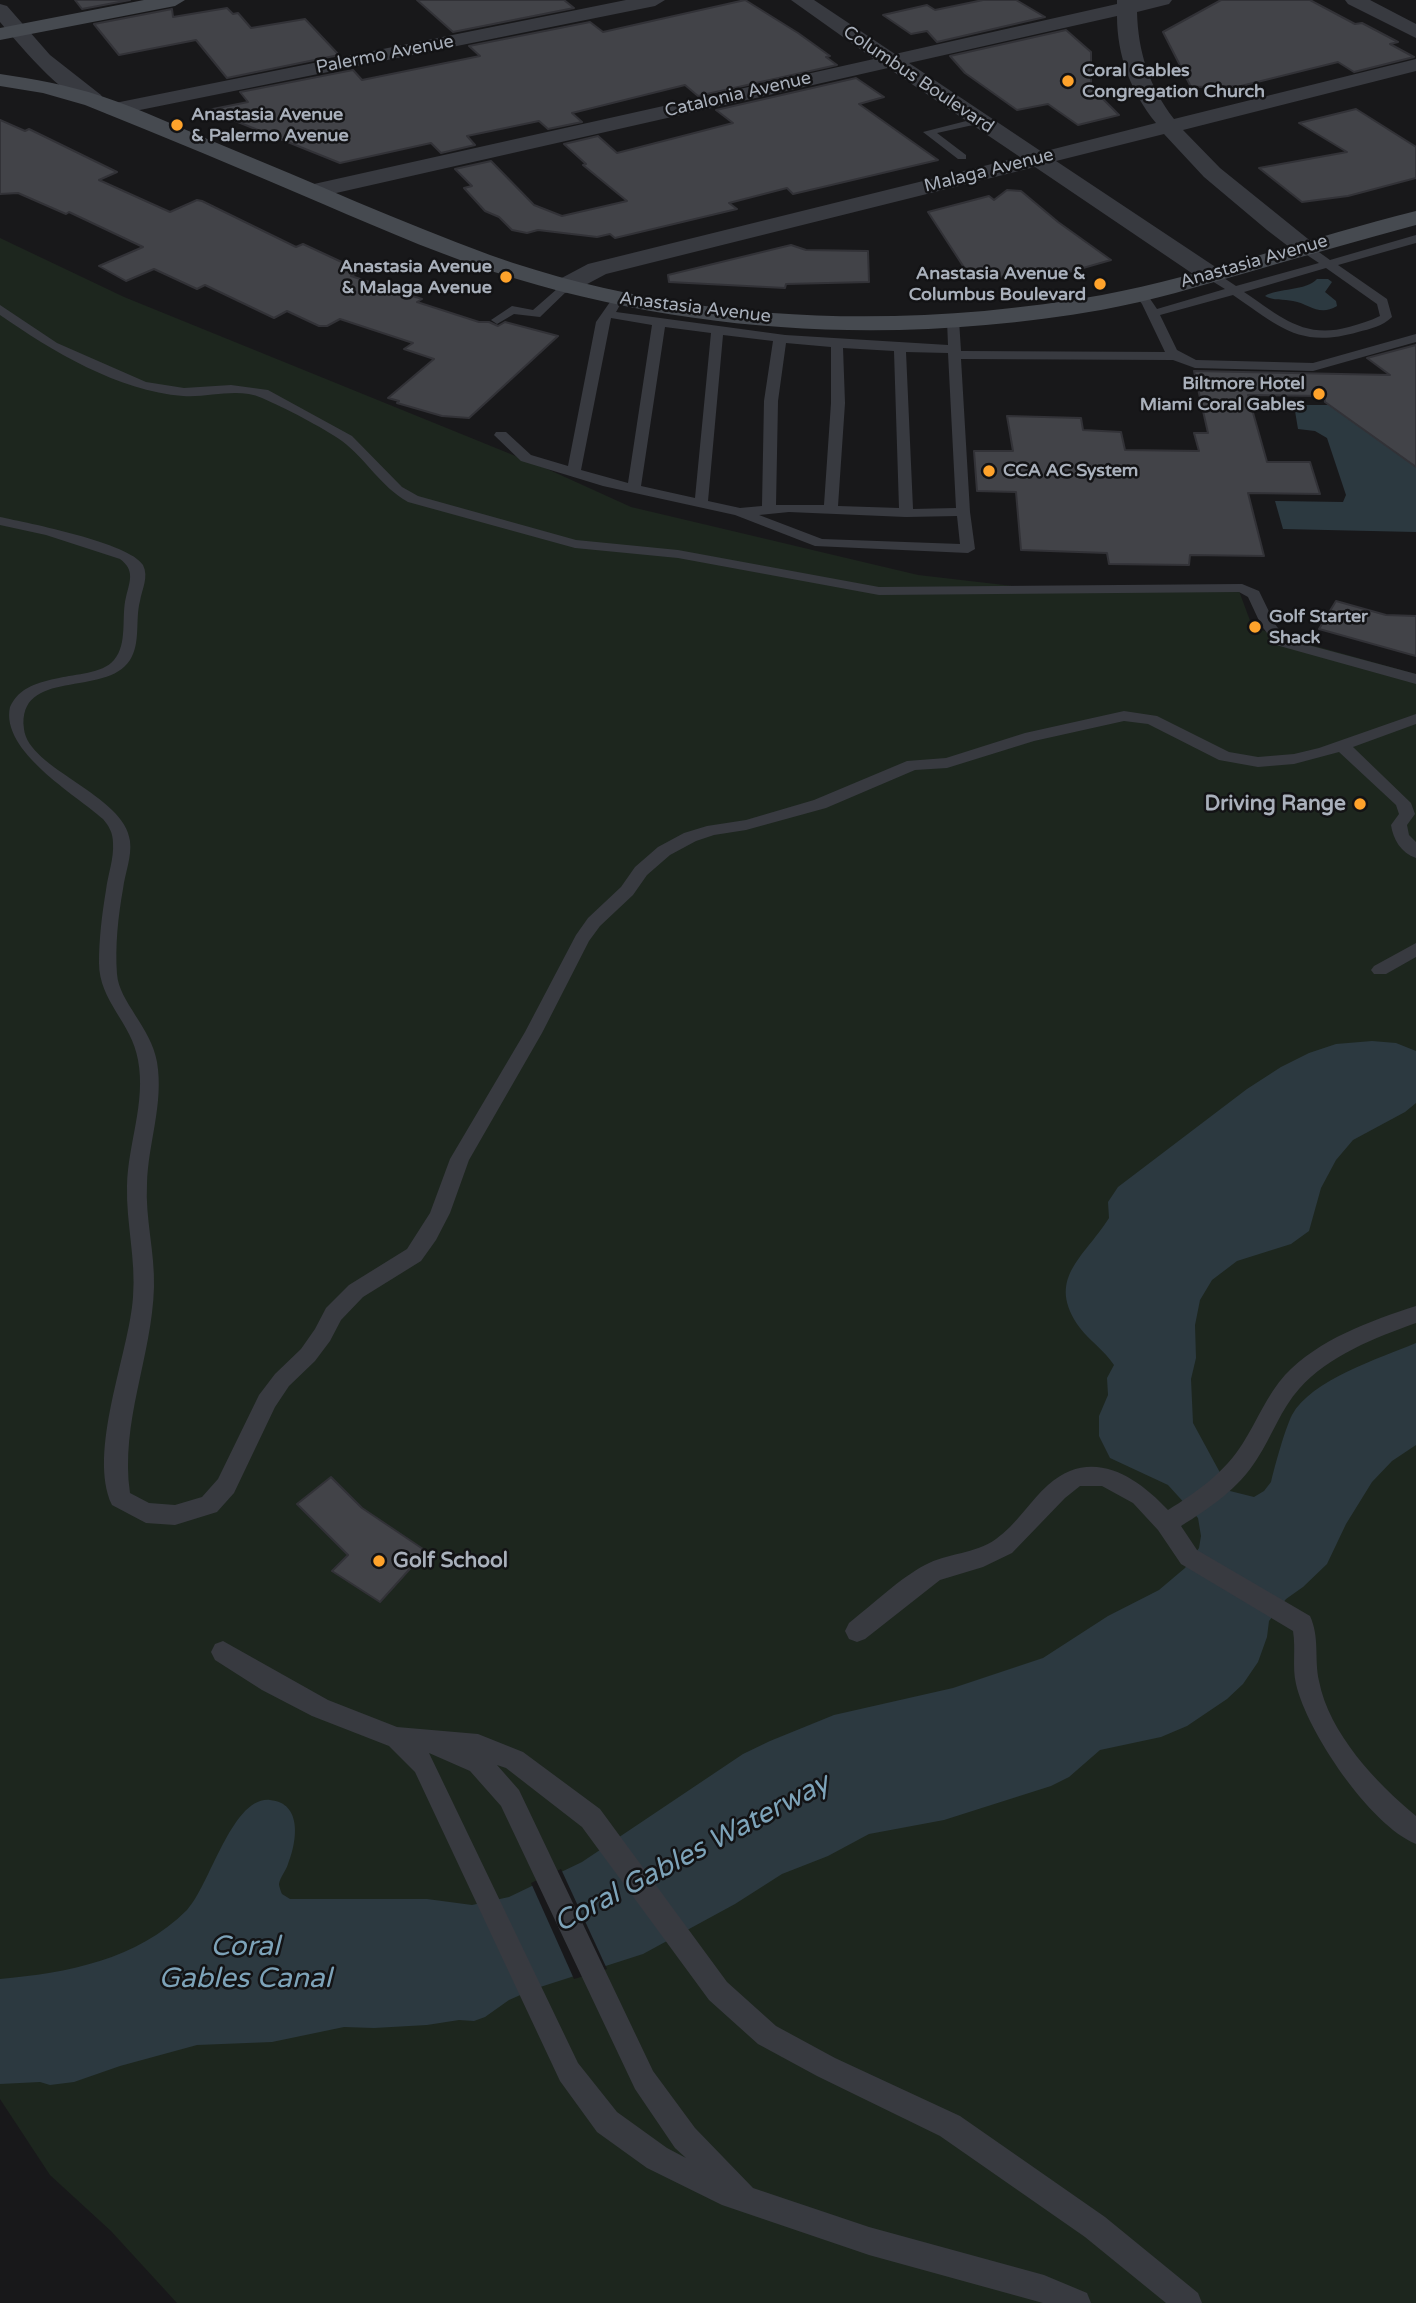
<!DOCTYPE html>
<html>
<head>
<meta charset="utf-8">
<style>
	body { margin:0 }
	canvas { display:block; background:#18181a }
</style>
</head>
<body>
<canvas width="1416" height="2303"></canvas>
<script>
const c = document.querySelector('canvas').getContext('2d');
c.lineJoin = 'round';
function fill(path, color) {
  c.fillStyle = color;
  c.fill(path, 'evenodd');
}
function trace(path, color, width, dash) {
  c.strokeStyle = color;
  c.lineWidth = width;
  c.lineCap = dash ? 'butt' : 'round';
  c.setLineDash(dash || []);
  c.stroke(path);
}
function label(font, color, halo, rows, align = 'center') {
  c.font = font + ' "Varela Round",sans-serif';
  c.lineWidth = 5;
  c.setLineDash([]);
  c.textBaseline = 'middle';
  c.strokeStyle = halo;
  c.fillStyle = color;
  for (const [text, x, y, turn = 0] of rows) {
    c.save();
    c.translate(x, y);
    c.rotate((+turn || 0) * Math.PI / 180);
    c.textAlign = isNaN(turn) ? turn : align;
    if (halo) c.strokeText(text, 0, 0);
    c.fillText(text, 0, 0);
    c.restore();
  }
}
const green = new Path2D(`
	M0 238 124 297 545 468 631 507 918 575 1047 590 1239 591 1252 626 1272 634 1416 674V2303H177L111 2231 50 2175 0 2099Z`);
const water = new Path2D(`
	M1317 279H1328L1332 282 1325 292 1336 301 1337 306C1319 317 1310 304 1293 301 1284 299 1273 301 1265 296 1277 288 1307 291 1317 279Z
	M1294 405H1329L1416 467V532L1283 529 1275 501 1343 502 1346 495 1327 438 1315 431 1298 429Z
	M1372 1041 1396 1043 1416 1051V1103L1405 1112 1353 1140 1336 1160 1321 1188 1309 1231 1291 1244 1237 1261 1212 1280 1200 1300 1195 1325 1196 1358 1191 1379 1193 1423 1230 1491 1254 1497 1264 1491 1271 1482C1275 1465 1285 1429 1292 1415 1311 1380 1380 1358 1416 1343V1445L1392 1461 1372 1482 1346 1524 1327 1564 1303 1587 1286 1599 1269 1621 1267 1637 1258 1662 1243 1684 1227 1699 1187 1726 1161 1737 1100 1750 1069 1777 1051 1786 944 1820 869 1834 828 1856 782 1874 735 1904 643 1954 534 1989 509 2000 485 2017 474 2021 459 2020 427 2025 374 2028 344 2027 272 2042 197 2045 120 2066 74 2082 50 2085 40 2082 0 2084V1979C67 1973 137 1960 187 1910 210 1886 232 1796 270 1800 303 1803 297 1842 288 1864 286 1871 280 1877 279 1884 279 1886 281 1892 282 1894L290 1899H427L472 1905 509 1897 582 1862 743 1754 770 1741 834 1715 953 1688 1043 1658 1108 1616 1159 1590 1185 1568 1199 1548 1201 1536 1198 1518 1168 1485 1110 1458 1099 1436V1416L1108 1395 1107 1378 1114 1365C1104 1350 1090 1341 1080 1328 1045 1279 1083 1259 1109 1218L1108 1202 1118 1187 1247 1089 1281 1067 1309 1053 1336 1044Z`);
const pier = new Path2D(`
	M561 1869 607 1969 574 1979 531 1883Z`);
const building = new Path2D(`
	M75 0H130L82 9Z
	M417 0H564L574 8 453 32Z
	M745 0 798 33 830 56 826 57 837 65 698 96 685 85 572 113 582 122 548 129 539 121 467 136 475 145 441 153 431 143 340 163 208 110 248 102 240 92 353 70 362 80 480 56 469 46 590 22 603 32Z
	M983 0H1016L1045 17 937 42 927 31 911 34 883 15 927 5 935 10Z
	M1221 0H1310L1355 24 1362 23 1398 42 1390 44 1414 57 1354 72 1338 62 1241 86 1191 87 1163 32Z
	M227 8 233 14 238 13 251 28 305 19 339 55 227 78 196 40 119 55 94 24 172 9 173 17Z
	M1066 30 1091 52V87L1119 115 1078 125 1048 104 1017 110 965 73 950 56Z
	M856 78 884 97 859 104 938 160 793 194 787 188 729 203 737 209 615 238 610 234 597 237 538 230 527 233 512 230 499 217 485 211 464 188 472 186 455 169 491 161 534 205 562 216 627 201 583 165 586 164 564 144 598 136 617 153 733 123 716 110Z
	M1356 109 1416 147V178L1348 196 1302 202 1259 168 1347 152 1299 123Z
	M0 120 25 131 29 129 117 172 99 180 170 212 197 200 202 201 296 247 303 244 361 271 351 276 422 299 417 302 479 322H489L498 326 505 322 558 336 469 418 442 416 397 403 399 401 388 398 434 359 404 349 413 343 340 319 327 326H319L287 311 274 318 205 285 197 289 154 269 126 281 99 266 143 247 69 212 66 214 18 193 0 194Z
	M1007 190 1021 191 1058 222 1111 260 1069 272 1066 270 997 277H990L986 270 967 272 928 212 989 196 994 200Z
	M791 245 806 250 868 251 869 282 786 284 785 288 669 282 668 275Z
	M1416 345V467L1325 402 1324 396 1248 395 1267 462H1310L1320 494 1248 493 1264 556 1190 555 1189 565 1109 564 1107 553 1021 550 1016 492 977 491 974 451H1013L1007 416 1081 418 1083 430 1121 432 1125 450 1199 451 1194 433H1208L1194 371 1390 375 1367 358Z
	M1336 601 1386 615 1416 616V656L1319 629Z
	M331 1477 362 1508 426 1551 380 1602 332 1571 348 1555 297 1504Z`);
const lane = new Path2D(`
	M978 118 982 119V123L937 133 966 155V159H958L923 132Z
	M1416 235V243L1338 265 1387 299 1392 317C1383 326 1370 329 1358 332 1299 349 1279 326 1233 295L1160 315 1177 350 1196 360 1313 363 1416 334V342L1313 371 1195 368 1173 360 961 359 970 512 975 549 968 553 815 546 735 515 603 486 521 461 494 435 496 432H506L531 455 568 466 596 322 610 302 614 301 620 305 616 312 785 335 948 345 947 320 953 316 959 320 961 351 1165 352 1142 304 1134 293 1136 290H1144L1157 309 1225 289 1207 278V272H1215L1236 286 1319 263 1301 251V245H1309L1330 260ZM1326 268 1377 304 1380 316C1370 321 1359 324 1349 327 1303 340 1279 315 1244 292ZM611 318 652 325 628 483 581 470ZM665 327 711 333 695 498 641 486ZM723 335 773 341 764 401 762 506 740 508 708 501ZM786 343 831 347V403L824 505H776L778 401ZM843 348 894 351 899 508 838 506 845 403ZM906 352 948 353 956 508 913 509ZM789 512 906 517 957 516 960 544 822 539 759 515Z
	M565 282 569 283V289L540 317 514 314 497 324 491 320 512 306 533 310Z
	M0 305 57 343 146 382 184 388 231 385 268 390 352 436 402 487 418 496 576 540 678 550 879 587 1242 584 1259 591 1275 624 1286 639 1416 674V684L1276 645 1261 625 1248 597 1239 592 879 595 678 558 575 548 408 502C381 487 366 459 342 441 322 427 285 408 262 398 237 387 209 398 183 396 118 391 52 351 0 315Z
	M0 517C28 523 130 543 143 565 149 577 142 589 140 601 135 620 141 643 130 660 106 698 17 667 24 729 28 769 125 795 130 841 132 857 125 873 123 889 118 917 115 946 117 974 119 1002 151 1027 157 1062 164 1104 148 1143 147 1184 145 1218 155 1252 154 1287 152 1357 120 1422 130 1493L149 1503 175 1505 202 1497 218 1479 259 1395 275 1374 301 1349 315 1329 326 1308 349 1285 407 1249 430 1213 450 1159 525 1032 576 935 588 918 621 887 635 867 658 847 684 833 707 826 746 820 814 800 907 761 946 758 1025 733 1124 711 1157 716 1229 752 1258 757 1294 754 1319 748 1416 714V724L1353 747 1411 803 1415 814 1407 825 1409 835 1416 842V858C1401 853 1393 839 1391 825L1399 814 1396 805 1339 752 1294 764 1258 767 1219 760 1148 724 1124 721 1034 741 947 768 915 770 826 808 746 830 714 835 696 841 670 855 647 875 633 895 600 926 589 941 542 1033 469 1160 450 1213 436 1240 421 1261 363 1297 341 1320 330 1341 315 1361 289 1386 275 1407 234 1493 217 1512 175 1525 146 1523 112 1505C87 1452 129 1354 133 1297 136 1259 126 1223 127 1186 128 1143 146 1103 138 1060 132 1023 99 1001 99 963 99 939 102 914 106 890 108 874 114 859 113 843 113 833 109 826 103 819 76 795 0 751 10 707 19 687 39 682 59 678 75 674 102 674 114 660 128 644 121 616 126 597 130 581 135 570 120 559L46 535 0 525Z
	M1416 943V957L1386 974H1374L1371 970 1374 966Z
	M1416 1306V1323C1375 1338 1329 1355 1299 1389 1281 1409 1272 1436 1257 1459 1239 1488 1210 1508 1181 1526L1197 1550 1310 1616C1320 1638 1314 1658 1319 1681 1329 1733 1376 1783 1416 1816V1844C1370 1825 1307 1732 1296 1684 1292 1667 1296 1649 1293 1631L1181 1564 1158 1530 1133 1503 1102 1486H1080L1065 1498 1012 1553 983 1567 940 1580 865 1639 857 1642 849 1639 845 1631 849 1623C872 1605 900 1578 925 1565 947 1553 975 1554 996 1539 1016 1525 1030 1501 1048 1485 1091 1447 1135 1475 1168 1510 1197 1492 1225 1472 1243 1443 1257 1421 1267 1395 1285 1375 1319 1339 1370 1321 1416 1306Z
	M223 1641 328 1700 397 1727 478 1734 523 1752 600 1809 727 1982 776 2026 835 2058 960 2116 1105 2217 1198 2293 1202 2303H1166L1085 2237 940 2136 817 2076 758 2044 709 2000 582 1827 506 1768 497 1765 519 1790 653 2071 695 2128 753 2188 869 2227 1044 2275 1087 2293 1091 2303H1043L869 2255 722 2205 647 2168 597 2132 560 2081 415 1772 389 1746 312 1716 262 1690 215 1660 211 1652 215 1644ZM429 1753 470 1771 501 1806 635 2089 675 2148 686 2158 667 2148 617 2112 578 2063Z`);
const street = new Path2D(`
	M626 0H665L655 6 115 115 107 114 104 109 107 104 115 103Z
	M791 0H814L895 54 1117 4V0H1172L1169 4 1137 12C1138 51 1149 87 1174 119L1416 59V71L1183 130 1220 168 1313 243 1317 248 1313 253H1297L1267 230 1204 177 1164 134 1056 161 1220 270 1223 275 1220 280 1211 282 1202 280 1035 167 606 274 574 291 565 293 556 291 553 286 556 281 588 264 1020 157 888 68 314 198 306 196 303 191 306 186 314 184 874 59ZM1117 16C1117 56 1131 92 1156 123L1042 152 909 63Z
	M1345 0H1370L1416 24V38L1348 4Z
	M0 4 7 6 50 55 101 95 104 100 101 105C73 111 18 43 0 22Z`);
const secondary = new Path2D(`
	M144 0H185L175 6 0 40V28Z
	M0 74C34 79 68 85 101 96 143 110 183 129 224 146 312 182 400 222 490 255 684 324 901 331 1102 295 1208 275 1311 237 1416 211V225C1360 240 1304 256 1249 272 1200 286 1151 301 1101 310 906 344 706 336 517 279 450 259 386 231 323 204 244 170 165 137 85 105L43 93 0 86Z`);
const markers = [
	[1068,81,7,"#ffa32b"],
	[177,125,7,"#ffa32b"],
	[506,277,7,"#ffa32b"],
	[1100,284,7,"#ffa32b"],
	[1319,394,7,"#ffa32b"],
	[989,471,7,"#ffa32b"],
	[1255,627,7,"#ffa32b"],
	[1360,804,7,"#ffa32b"],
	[379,1561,7,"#ffa32b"]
];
const farStreetnames = [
	["Palermo Avenue",385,55,-11],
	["Columbus Boulevard",918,80,34],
	["Catalonia Avenue",738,95,-13],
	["Malaga Avenue",989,171,-14],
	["Anastasia Avenue",1254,262,-16],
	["Anastasia Avenue",695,308,7]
];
const farPoinames = [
	["Coral Gables",1082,71],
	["Congregation Church",1082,92],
	["Anastasia Avenue",191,115],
	["& Palermo Avenue",191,136],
	["Anastasia Avenue",492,267,"right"],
	["& Malaga Avenue",492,288,"right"],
	["Anastasia Avenue &",1086,274,"right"],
	["Columbus Boulevard",1086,295,"right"],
	["Biltmore Hotel",1305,384,"right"],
	["Miami Coral Gables",1305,405,"right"],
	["CCA AC System",1003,471],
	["Golf Starter",1269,617],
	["Shack",1269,638]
];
const poiNames = [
	["Driving Range",1346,804],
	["Golf School",393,1561,"left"]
];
const nearWaternames = [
	["Coral Gables Waterway",692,1854,-28],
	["Coral",245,1948],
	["Gables Canal",245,1980]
];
fill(green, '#1d261e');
fill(water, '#2c3940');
fill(pier, '#18181a');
fill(building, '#424348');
trace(building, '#323237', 2);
fill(lane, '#383a40');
fill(street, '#383a40');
fill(secondary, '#464a50');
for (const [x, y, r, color] of markers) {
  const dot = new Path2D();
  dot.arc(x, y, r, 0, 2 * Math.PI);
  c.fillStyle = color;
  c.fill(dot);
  trace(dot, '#131315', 2.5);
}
label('18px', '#a9b0bb', '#131315', farStreetnames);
label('bold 18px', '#a9b0bb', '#131315', farPoinames, 'left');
label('bold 21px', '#a9b0bb', '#131315', poiNames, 'right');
label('italic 28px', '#7da3b9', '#131315', nearWaternames);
</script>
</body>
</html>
